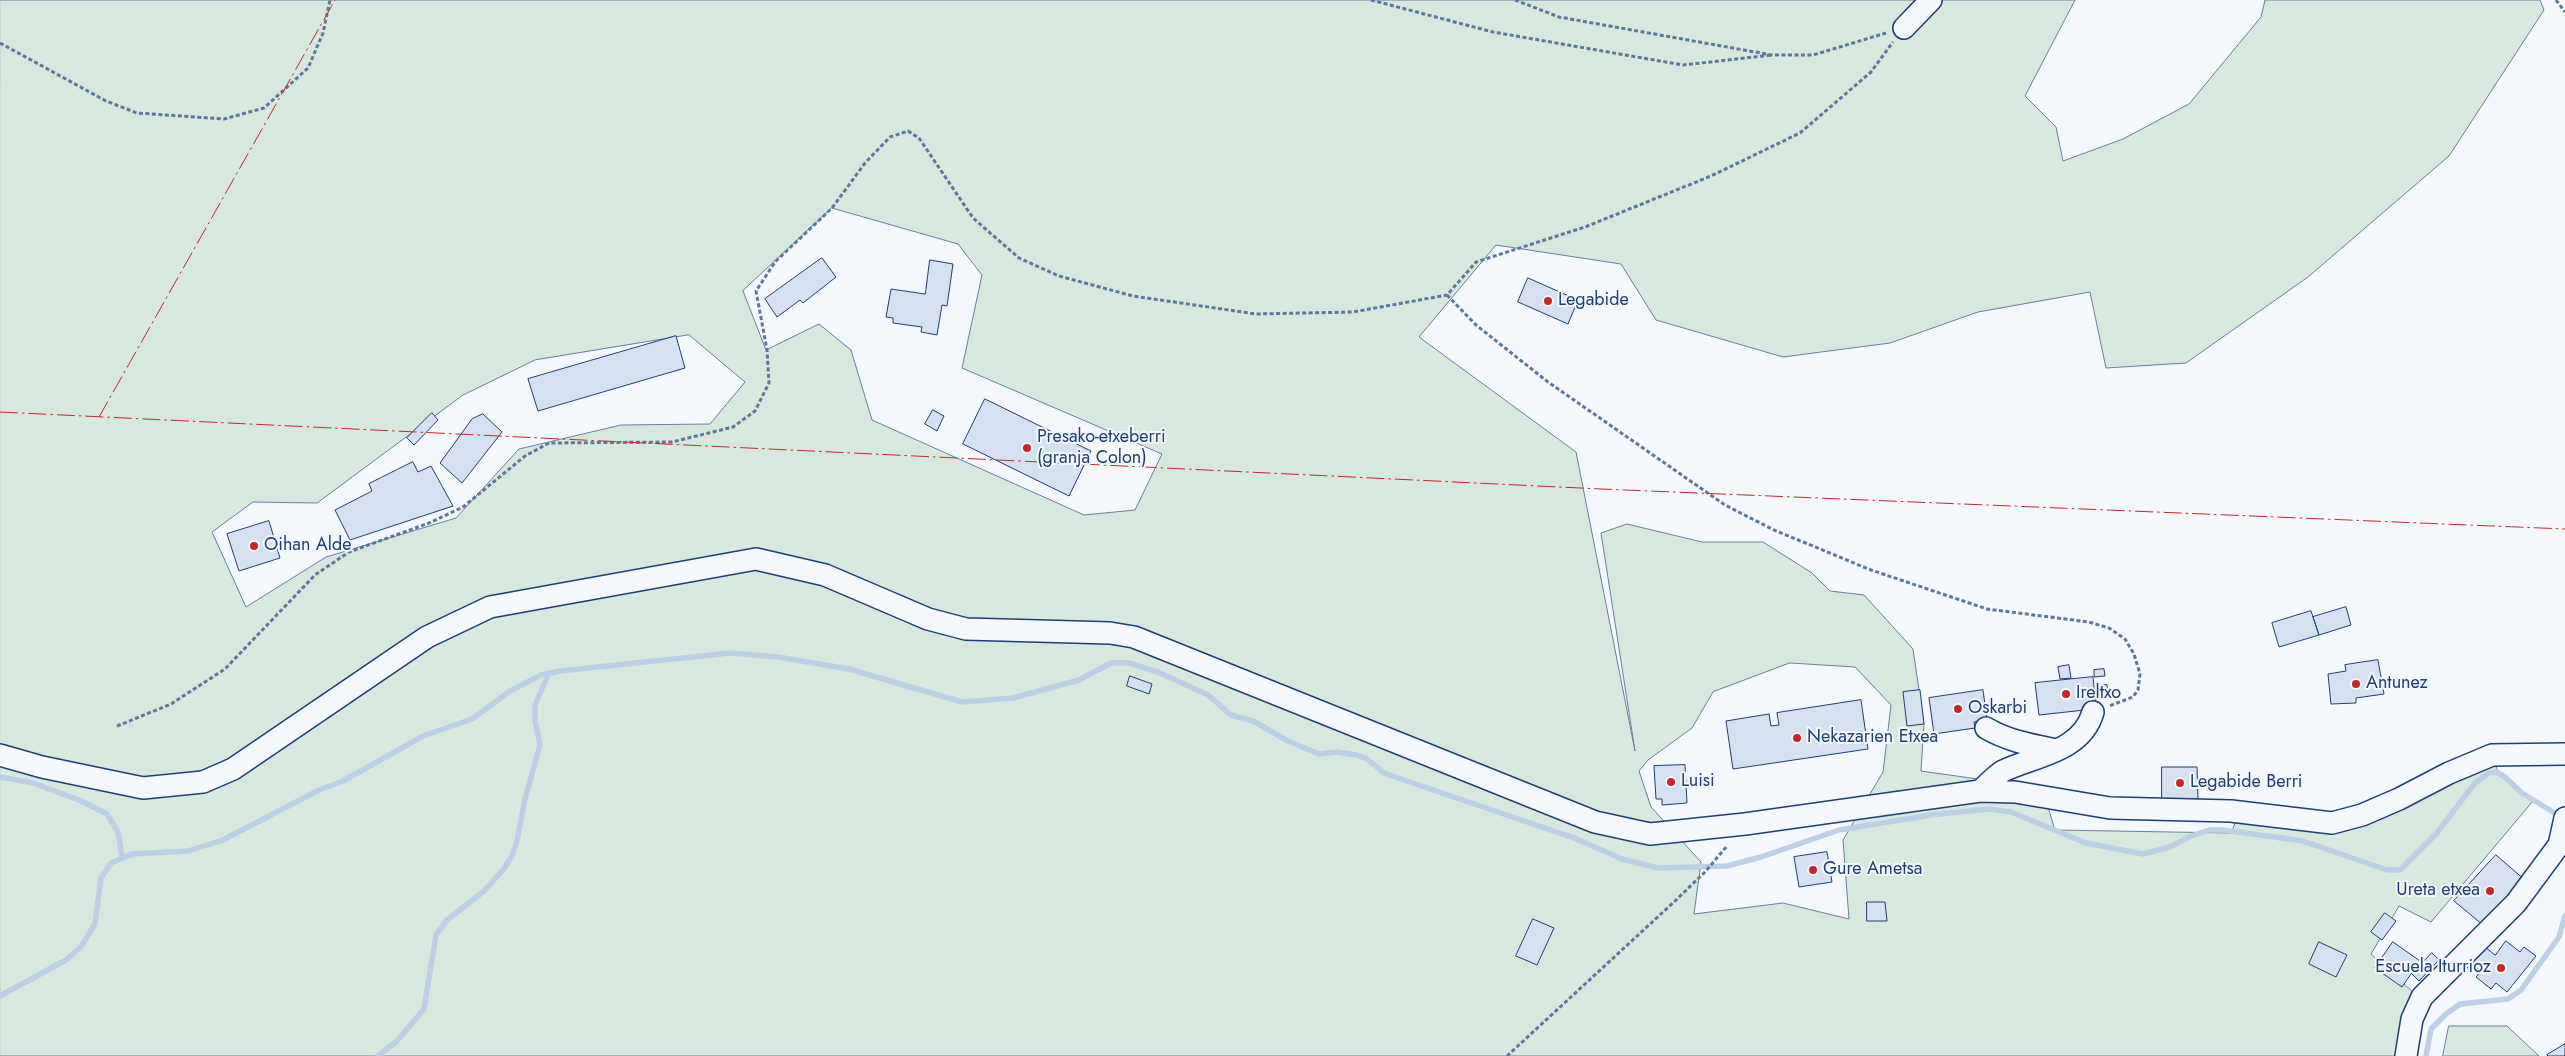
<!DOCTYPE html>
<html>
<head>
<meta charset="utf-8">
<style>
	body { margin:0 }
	canvas { display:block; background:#f4f7fb }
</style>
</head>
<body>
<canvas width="2565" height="1056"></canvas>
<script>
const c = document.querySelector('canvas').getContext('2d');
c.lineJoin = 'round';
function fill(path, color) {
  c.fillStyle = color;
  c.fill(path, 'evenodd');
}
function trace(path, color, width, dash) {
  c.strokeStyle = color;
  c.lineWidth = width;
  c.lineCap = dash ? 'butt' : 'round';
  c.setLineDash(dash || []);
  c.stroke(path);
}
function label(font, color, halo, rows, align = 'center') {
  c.font = font + ' Jost,sans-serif';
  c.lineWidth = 4;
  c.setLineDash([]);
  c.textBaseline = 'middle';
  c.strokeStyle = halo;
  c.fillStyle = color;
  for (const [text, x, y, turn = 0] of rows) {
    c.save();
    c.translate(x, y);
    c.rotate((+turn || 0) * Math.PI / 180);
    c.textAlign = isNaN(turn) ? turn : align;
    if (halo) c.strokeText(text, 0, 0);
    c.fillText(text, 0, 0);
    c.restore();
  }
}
const green = new Path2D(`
	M0 0H2075L2025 96 2056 127 2063 161 2123 139 2189 104 2261 17 2265 0H2540L2544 10 2449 156 2308 277 2186 363 2106 368 2090 292 1978 312 1890 343 1783 357 1656 320 1621 264 1496 245 1419 337 1576 452 1635 751 1601 533 1627 524 1702 542H1763L1812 573 1830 591 1864 595 1913 649 1924 724 1921 771 2042 788 2055 830 2231 833 2242 806 2362 815 2492 755 2499 775 2533 801 2431 922 2399 906 2371 954 2415 994 2399 1056H0ZM832 208 958 244 982 275 962 368 1162 454 1135 510 1084 515 872 420 851 350 819 324 766 350 743 291ZM689 335 745 382 710 424 621 425 519 449 456 518 326 557 246 607 212 532 253 502 317 503 463 395 535 360ZM1790 663 1855 667 1891 705 1883 772 1843 840 1849 919 1783 903 1694 914 1701 862 1651 807 1639 771 1648 760 1692 728 1713 692Z
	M2449 1026H2507L2539 1056H2443Z`);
const stream = new Path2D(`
	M0 777 33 783 79 800 107 814 118 832 122 857
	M0 996 66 960 81 947 95 924 101 878 111 863 132 854 188 851 223 840 319 790 343 781 423 736 472 719 510 691 541 675 560 671 730 653 778 657 849 669 962 702 1013 698 1079 680 1111 663H1129L1158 672 1208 695 1231 715 1253 721 1288 741 1319 754 1337 752 1357 755 1367 759 1384 773 1401 779 1574 838 1622 859 1658 868 1727 866 1761 857 1839 830 1931 815 1989 809 2011 812 2086 843 2143 854 2170 847 2191 836 2209 830H2223L2303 841 2387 870H2400L2436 834 2475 783 2489 773 2496 772 2505 777 2522 793 2561 817
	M378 1056 397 1041 424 1009 436 935 447 920 484 891 503 870 512 856 517 841 525 799 540 745 535 720V705L549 673
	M2426 1056 2431 1029 2446 1014 2460 1004 2508 999 2521 990 2559 937 2565 916`);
const building = new Path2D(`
	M822 258 836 277 803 303 800 300 777 317 765 299Z
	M930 260 953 264 947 306 942 305 937 335 921 332 922 327 893 323V318L886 317 891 289 925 294Z
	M1528 278 1578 300 1568 324 1518 302Z
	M676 336 685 368 538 411 528 379Z
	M985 399 1091 451 1069 496 963 444Z
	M933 410 944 416 937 431 925 424Z
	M432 413 438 420 414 445 407 438Z
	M483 414 502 432 462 483 440 463 472 419Z
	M413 462 418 472 431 466 453 506 350 540 335 510 372 491 369 484Z
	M269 521 280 558 239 571 227 534Z
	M2346 607 2351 625 2319 635 2313 617Z
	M2311 611 2319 635 2279 647 2272 623Z
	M2378 660 2384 694 2356 698V703L2331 704 2328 674 2346 671 2345 665Z
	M2069 665 2071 678 2060 679 2058 667Z
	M2104 669 2105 676 2094 677V670Z
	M1130 676 1152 684 1149 694 1127 686Z
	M2093 677 2096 705 2085 710 2039 715 2035 683Z
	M2107 685 2108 696 2097 697 2096 686Z
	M1920 690 1924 724 1907 726 1903 692Z
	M1983 690 1987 720 1974 722 1975 728 1934 734 1929 698Z
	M1861 700 1868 749 1733 769 1726 721 1769 714 1771 726 1779 725 1777 713Z
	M1685 765 1687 803 1662 805V799H1656L1654 766Z
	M2162 767H2197L2198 799H2162Z
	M1827 852 1832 882 1799 887 1794 857Z
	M2496 855 2526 881 2483 925 2454 901Z
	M1867 902H1885L1887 921H1867Z
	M2385 913 2396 921 2382 940 2371 932Z
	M1533 919 1554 928 1537 965 1516 956Z
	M2506 941 2520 952 2524 947 2536 956 2507 992 2496 983 2491 989 2476 977 2481 971 2471 964 2485 947 2495 955Z
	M2319 942 2347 955 2336 977 2309 964Z
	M2393 942 2420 961 2402 987 2375 968Z
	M2432 953 2439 960 2419 981 2412 974Z
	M2565 1044V1056H2548L2547 1055Z`);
const path = new Path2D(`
	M1371 0 1493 32 1683 65 1772 55
	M1515 0 1559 17 1772 55H1813L1886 33
	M2556 0 2565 12
	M0 43 106 101 137 113 224 119 264 108 308 68 323 33 330 0
	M1447 295 1476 325 1548 382 1725 505 1774 530 1871 570 1987 609 2089 622 2109 628 2125 639 2134 654 2140 674 2138 690 2133 697 2109 706
	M117 726 171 704 225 669 315 575 349 552 429 523 463 507 525 456 549 443 672 442 733 427 755 411 769 383 767 350 756 291 775 262 832 208 865 163 890 137 908 131 919 138 973 218 1019 258 1059 276 1133 296 1256 314 1353 312 1447 295 1476 262 1585 227 1711 176 1800 133 1871 72 1893 42
	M1507 1056 1675 901 1705 872 1727 846`);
const minor = new Path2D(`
	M1904 28 1931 0
	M1986 728C2008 741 2031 745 2056 750
	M0 755 42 767 143 788 203 782 233 769 427 637 490 607 756 559 825 575 928 619 966 629 1110 633 1134 637 1595 822 1650 834 1745 824 1980 791 2015 792 2110 808 2231 811 2332 823 2362 815 2399 799 2449 773 2492 755 2565 754
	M1980 791C1987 785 1995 776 2003 771 2034 756 2082 752 2093 712
	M2406 1056 2412 1019 2422 997 2516 903 2559 845 2565 818`);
const power = new Path2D(`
	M0 412 1601 489 2565 529
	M99 417 335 0`);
const markers = [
	[1548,301,5,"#c62828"],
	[1027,448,5,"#c62828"],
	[254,546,5,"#c62828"],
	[2356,684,5,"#c62828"],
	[2066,694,5,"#c62828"],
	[1958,709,5,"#c62828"],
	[1797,738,5,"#c62828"],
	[1671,782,5,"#c62828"],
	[2180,783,5,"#c62828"],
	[1813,870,5,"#c62828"],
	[2490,891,5,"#c62828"],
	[2501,968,5,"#c62828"]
];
const poiNames = [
	["Legabide",1558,301],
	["Presako-etxeberri",1037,438],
	["(granja Colon)",1037,459],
	["Oihan Alde",264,546],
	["Antunez",2366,684],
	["Ireltxo",2076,694],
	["Oskarbi",1968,709],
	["Nekazarien Etxea",1807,738],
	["Luisi",1681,782],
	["Legabide Berri",2190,783],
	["Gure Ametsa",1823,870],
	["Ureta etxea",2480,891,"right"],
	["Escuela Iturrioz",2491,968,"right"]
];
fill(green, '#d7e8df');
trace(green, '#687fa3', 1);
trace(stream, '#bed0e5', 5.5);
fill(building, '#d5e0f0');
trace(building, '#1d3f73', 1);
trace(minor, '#1d3f73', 24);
trace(path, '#5e769c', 3, [4, 2.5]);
trace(minor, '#f4f7fb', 21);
trace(power, '#c62828', 1, [18, 4, 2.5, 4]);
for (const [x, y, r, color] of markers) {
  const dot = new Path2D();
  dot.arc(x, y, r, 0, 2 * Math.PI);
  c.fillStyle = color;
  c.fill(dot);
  trace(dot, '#f4f7fb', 2);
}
label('18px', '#1d3f73', '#f4f7fb', poiNames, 'left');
</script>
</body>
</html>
